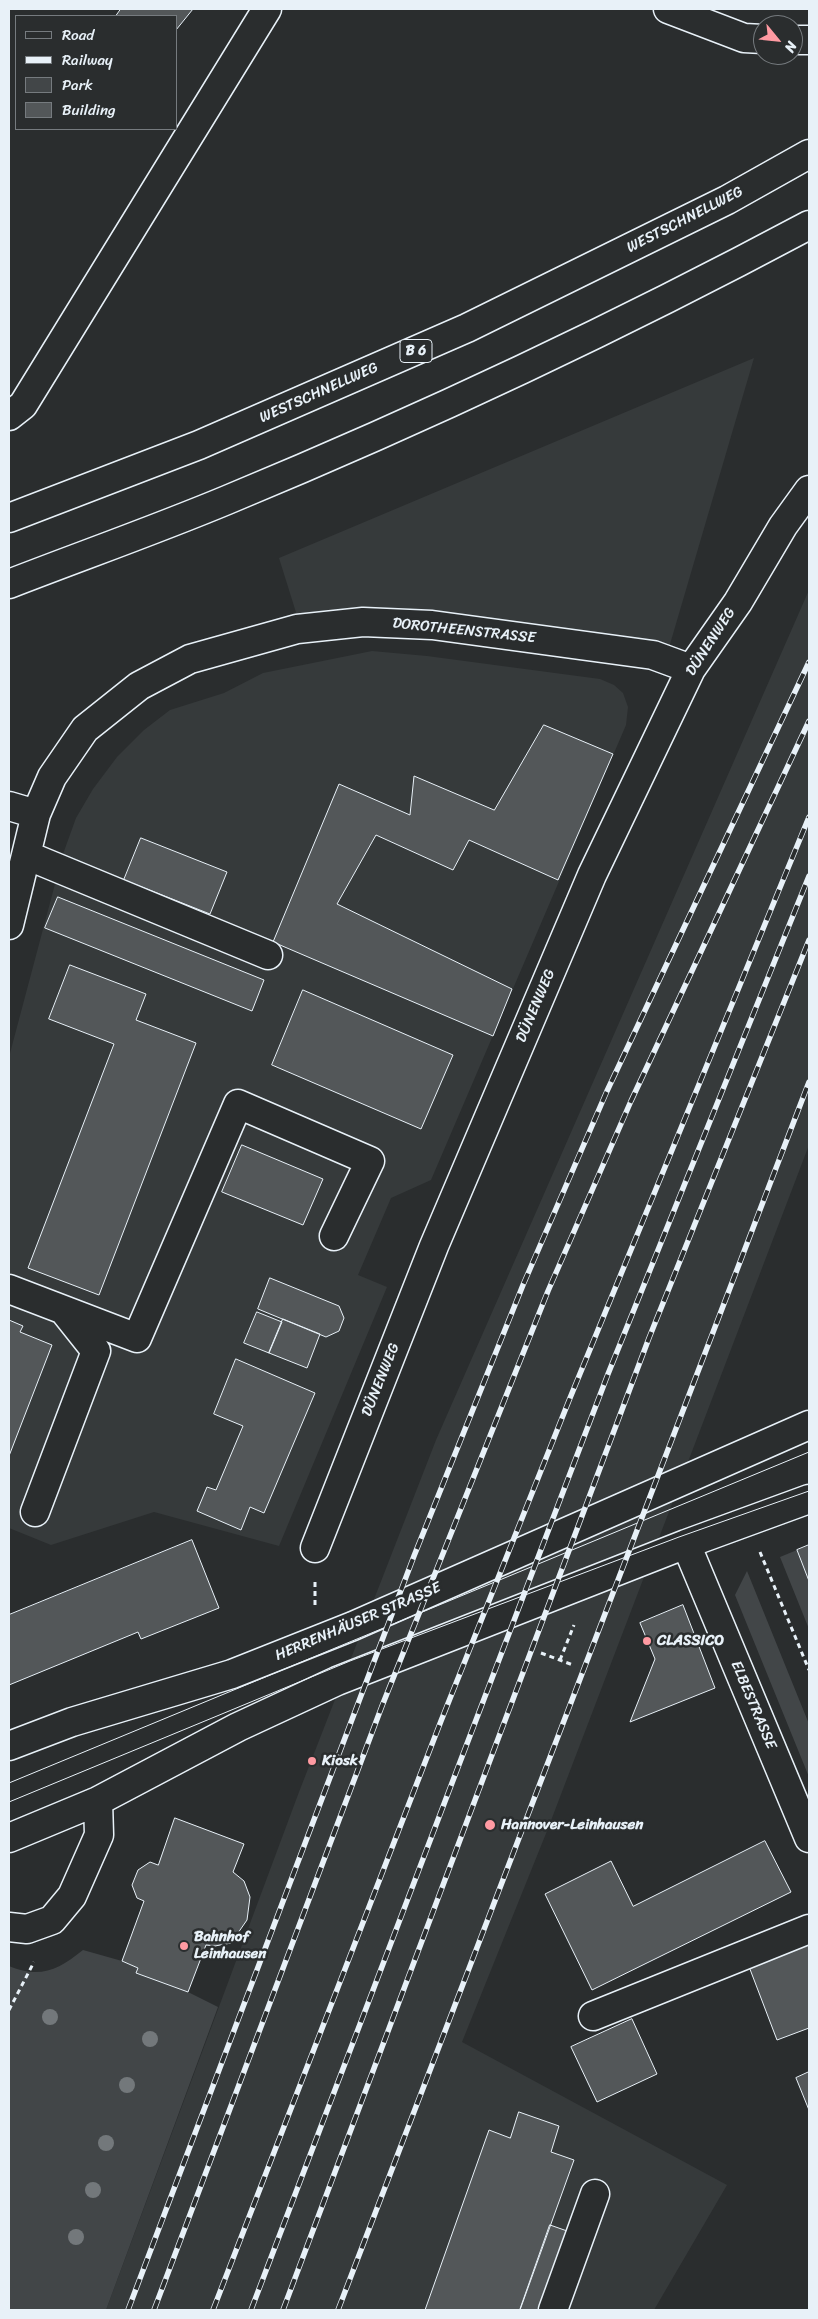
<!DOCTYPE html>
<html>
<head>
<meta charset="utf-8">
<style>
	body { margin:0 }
	#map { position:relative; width:818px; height:2319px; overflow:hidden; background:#2a2d2e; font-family:Sriracha,sans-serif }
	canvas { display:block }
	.frame { position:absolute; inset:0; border:10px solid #e8f1f8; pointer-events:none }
	.legend { position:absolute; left:15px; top:15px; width:162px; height:115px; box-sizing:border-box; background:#2a2d2e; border:1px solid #767b7f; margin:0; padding:6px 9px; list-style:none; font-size:15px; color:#e8f1f8 }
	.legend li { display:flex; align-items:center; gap:10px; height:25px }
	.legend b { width:25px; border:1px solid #767b7f }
	.north { position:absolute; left:753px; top:15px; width:50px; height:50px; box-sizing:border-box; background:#2a2d2e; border:1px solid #767b7f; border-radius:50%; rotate:118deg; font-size:14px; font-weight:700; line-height:20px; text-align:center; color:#e8f1f8 }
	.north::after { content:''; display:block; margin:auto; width:18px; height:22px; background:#ff9aa2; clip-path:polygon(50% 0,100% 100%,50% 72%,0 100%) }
</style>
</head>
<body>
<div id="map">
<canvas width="818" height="2319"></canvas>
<div class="frame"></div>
<ul class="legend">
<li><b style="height:6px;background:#2a2d2e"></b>Road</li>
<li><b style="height:6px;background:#e8f1f8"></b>Railway</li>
<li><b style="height:14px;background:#424648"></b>Park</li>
<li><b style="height:14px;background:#535759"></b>Building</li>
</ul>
<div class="north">N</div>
</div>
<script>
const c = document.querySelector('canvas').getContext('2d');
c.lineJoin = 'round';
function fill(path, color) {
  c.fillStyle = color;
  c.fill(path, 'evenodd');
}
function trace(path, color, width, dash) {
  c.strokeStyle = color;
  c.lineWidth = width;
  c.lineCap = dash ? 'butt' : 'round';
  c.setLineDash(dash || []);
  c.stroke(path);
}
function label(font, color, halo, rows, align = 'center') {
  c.font = font + ' Sriracha,sans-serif';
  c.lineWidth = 5;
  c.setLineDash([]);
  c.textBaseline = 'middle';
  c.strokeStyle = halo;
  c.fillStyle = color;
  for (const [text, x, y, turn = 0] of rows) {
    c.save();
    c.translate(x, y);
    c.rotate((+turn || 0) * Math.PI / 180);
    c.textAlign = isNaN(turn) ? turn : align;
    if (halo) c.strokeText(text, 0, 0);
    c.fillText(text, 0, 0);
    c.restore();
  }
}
const built = new Path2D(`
	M754 358 668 651 299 622 279 558Z
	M809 590V1145L547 1831 462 2042 727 2185 654 2310H106L299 1792 436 1440Z
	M372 651 427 656 600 679 614 685 623 693 628 707 626 725 431 1180 391 1198 358 1275 387 1287 279 1546 154 1512 51 1545 9 1528V1057L63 854 76 818 93 789 117 757 144 730 170 710 224 693 263 673Z`);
const green = new Path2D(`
	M797 1550 809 1581V1629L780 1557Z
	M747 1571 809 1724V1777L735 1595Z
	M83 1950 122 1961 138 1968 137 1973 188 1992 218 2007 106 2310H9V1966C40 1979 58 1970 83 1950Z`);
const building = new Path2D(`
	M121 9H193L176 30V16H116Z
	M544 725 613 754 558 880 469 840 453 870 376 835 337 904 512 989 493 1036 273 942 339 784 410 815 414 776 494 810Z
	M141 838 227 872 210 914 124 880Z
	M58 897 264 980 252 1011 45 928Z
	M70 965 146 994 136 1020 196 1043 99 1295 28 1268 114 1044 49 1019Z
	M303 990 453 1055 421 1129 272 1065Z
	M242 1145 323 1179 303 1225 222 1192Z
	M270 1278 339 1306 344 1318 339 1331 326 1337 258 1309Z
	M257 1312 282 1322 269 1353 244 1343Z
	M283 1319 320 1334 307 1368 269 1353Z
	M9 1320 23 1326 20 1332 52 1345 9 1456Z
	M236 1359 315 1393 264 1513 250 1507 241 1530 197 1511 207 1487 216 1490 243 1426 214 1414Z
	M192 1540 219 1608 141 1639 138 1632 9 1685V1615Z
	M809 1545V1581L797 1550Z
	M683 1605 715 1688 630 1722 655 1659 640 1623Z
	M175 1818 244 1844 233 1872 244 1881 250 1897 247 1920 231 1943 215 1946 206 1945 188 1992 136 1973 138 1968 122 1961 144 1901 137 1898 132 1885 138 1870 150 1862 158 1865Z
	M765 1841 791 1892 592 1990 545 1894 611 1861 633 1906Z
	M809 1941V2028L777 2040 748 1964Z
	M632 2019 657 2074 597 2102 571 2047Z
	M809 2072V2110L796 2078Z
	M519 2112 559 2126 551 2152 574 2160 520 2310H425L489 2130 510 2138Z
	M550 2225 570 2232 542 2310H520Z`);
const path = new Path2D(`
	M760 1552 809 1670
	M315 1605V1581
	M541 1653 573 1665
	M560 1660 574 1625
	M9 2010 34 1962`);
const minor = new Path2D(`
	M668 9 744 38 763 39
	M793 40H809
	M9 416 23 405 267 9
	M9 806 36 814 52 777 85 729 139 686 190 659 297 629 363 622 432 625 653 655 691 669
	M26 855 268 955
	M9 925 36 814
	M9 1289 137 1338 238 1104 370 1161 334 1236
	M35 1512 96 1351 65 1312
	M686 1544 809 1838
	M315 1548 434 1246 592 875 691 669 738 602 783 526 809 490
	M9 1746 72 1722 232 1674 353 1626 809 1425
	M9 1838 98 1801 238 1727 337 1681 686 1544 809 1499
	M9 1927 27 1929 52 1920 72 1896 99 1835 98 1801
	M593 2016 809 1929
	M553 2310 595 2194`);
const highway = new Path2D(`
	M9 518 199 445 467 328 727 200 809 154
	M9 584C81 556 155 530 227 500 425 418 620 326 809 225`);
const tram = new Path2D(`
	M9 1783 809 1452
	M9 1802 350 1661 679 1537 809 1491`);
const rail = new Path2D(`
	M128 2310 414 1556 523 1285 607 1091 809 662
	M154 2310 382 1706 548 1291 631 1101 809 721
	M213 2310 441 1721 570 1398 809 817
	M251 2310 608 1374 809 876
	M283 2310 649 1338 809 940
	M338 2310 809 1082`);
const trees = [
	[50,2017],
	[150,2039],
	[127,2085],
	[106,2143],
	[93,2190],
	[76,2237]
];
const markers = [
	[647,1641,5,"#ff9aa2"],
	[312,1761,5,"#ff9aa2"],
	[490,1825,6,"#ff9aa2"],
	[184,1946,5,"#ff9aa2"]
];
const shields = [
	[416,351,32]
];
const shieldNames = [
	["B 6",416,351]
];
const streetNames = [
	["WESTSCHNELLWEG",685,220,-27],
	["WESTSCHNELLWEG",319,393,-24],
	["DOROTHEENSTRASSE",464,631,6],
	["DÜNENWEG",711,642,-57],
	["DÜNENWEG",536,1006,-67],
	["DÜNENWEG",381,1380,-68],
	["HERRENHÄUSER STRASSE",358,1622,-23],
	["ELBESTRASSE",753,1705,67]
];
const poiNames = [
	["CLASSICO",657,1641],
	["Kiosk",322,1761],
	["Hannover-Leinhausen",501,1825],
	["Bahnhof",194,1937],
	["Leinhausen",194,1954]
];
fill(built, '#363a3b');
fill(green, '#424648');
fill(building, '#535759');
trace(building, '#e8f1f8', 1);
trace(minor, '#e8f1f8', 31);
trace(highway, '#e8f1f8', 31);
trace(path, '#e8f1f8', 3, [5, 4]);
trace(minor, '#2a2d2e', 28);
trace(highway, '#2a2d2e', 28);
trace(tram, '#e8f1f8', 1);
trace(rail, '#e8f1f8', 5.5);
trace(rail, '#2a2d2e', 4, [11]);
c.fillStyle = '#73787b';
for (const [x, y] of trees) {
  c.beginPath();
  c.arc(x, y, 8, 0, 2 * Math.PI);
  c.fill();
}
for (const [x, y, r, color] of markers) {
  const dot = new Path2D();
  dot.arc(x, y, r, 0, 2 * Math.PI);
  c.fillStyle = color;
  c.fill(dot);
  trace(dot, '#2a2d2e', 2);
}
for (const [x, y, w] of shields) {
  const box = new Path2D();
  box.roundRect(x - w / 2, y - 11.5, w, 23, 4);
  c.fillStyle = '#2a2d2e';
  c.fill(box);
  trace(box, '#e8f1f8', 1);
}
label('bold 14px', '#e8f1f8', null, shieldNames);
label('15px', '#e8f1f8', '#2a2d2e', streetNames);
label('bold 15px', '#e8f1f8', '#2a2d2e', poiNames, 'left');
</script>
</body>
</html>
